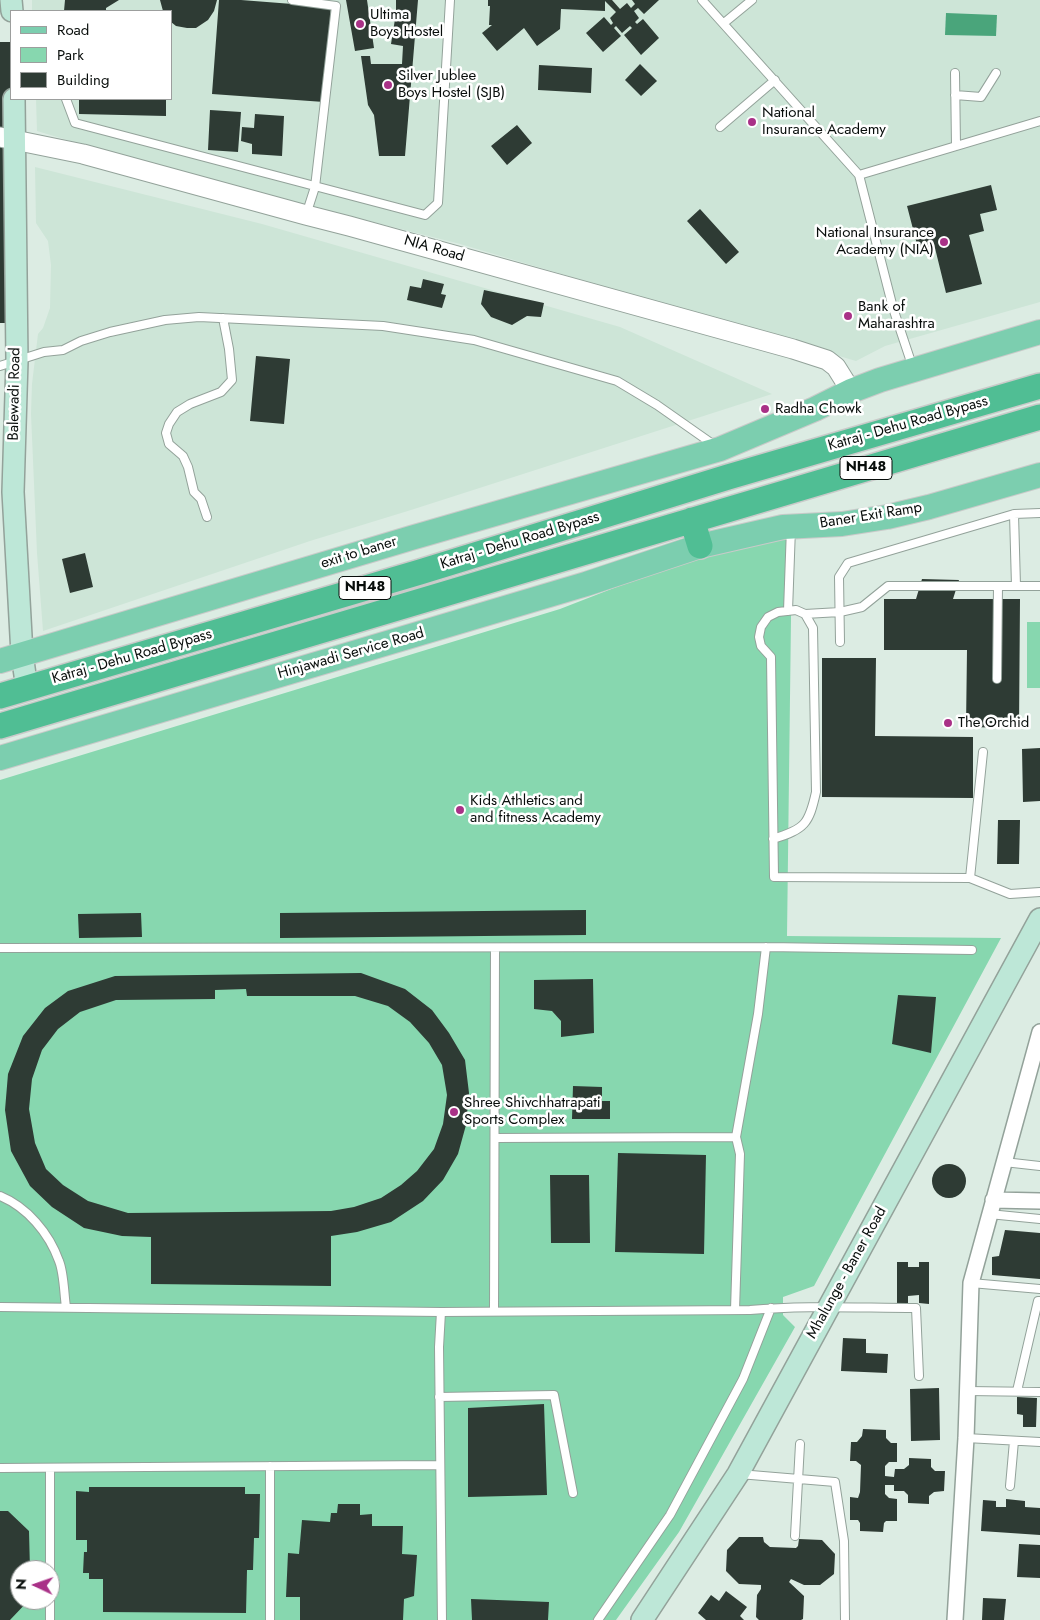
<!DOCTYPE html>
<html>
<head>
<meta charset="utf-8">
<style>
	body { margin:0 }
	#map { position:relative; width:1040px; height:1620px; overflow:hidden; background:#dcece3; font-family:Jost,sans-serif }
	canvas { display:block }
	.legend { position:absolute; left:10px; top:10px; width:162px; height:90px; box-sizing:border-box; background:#fff; border:1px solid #9c9e9d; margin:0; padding:6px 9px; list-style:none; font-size:15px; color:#080d0b }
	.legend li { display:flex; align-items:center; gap:10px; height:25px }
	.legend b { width:25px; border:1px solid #9c9e9d }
	.north { position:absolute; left:10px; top:1560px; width:50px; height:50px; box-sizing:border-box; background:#fff; border:1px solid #9c9e9d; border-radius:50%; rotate:273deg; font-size:14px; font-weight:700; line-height:20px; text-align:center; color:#080d0b }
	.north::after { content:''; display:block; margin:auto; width:18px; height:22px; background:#a93187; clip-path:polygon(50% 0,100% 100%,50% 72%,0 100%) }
</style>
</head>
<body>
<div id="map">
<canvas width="1040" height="1620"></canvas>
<ul class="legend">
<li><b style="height:6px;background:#7cceaf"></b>Road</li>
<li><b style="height:14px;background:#87d7af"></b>Park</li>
<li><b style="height:14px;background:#2e3b34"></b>Building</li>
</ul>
<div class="north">N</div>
</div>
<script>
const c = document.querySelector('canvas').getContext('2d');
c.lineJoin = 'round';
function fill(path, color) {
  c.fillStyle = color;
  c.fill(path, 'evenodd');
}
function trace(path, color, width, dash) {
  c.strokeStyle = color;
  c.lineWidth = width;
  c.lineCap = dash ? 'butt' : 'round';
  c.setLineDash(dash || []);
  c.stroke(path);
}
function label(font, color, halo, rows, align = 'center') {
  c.font = font + ' Jost,sans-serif';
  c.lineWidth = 5;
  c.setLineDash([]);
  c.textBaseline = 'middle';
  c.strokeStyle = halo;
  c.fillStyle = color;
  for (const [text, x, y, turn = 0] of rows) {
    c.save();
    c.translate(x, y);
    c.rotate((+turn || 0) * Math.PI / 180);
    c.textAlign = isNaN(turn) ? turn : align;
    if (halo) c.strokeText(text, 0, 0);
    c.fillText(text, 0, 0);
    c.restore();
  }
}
const built = new Path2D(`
	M32 0H1040V302L885 346 856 361 460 244 330 211 97 149 37 131 36 99H171V11H32Z
	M35 167 262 224 620 327 772 394 411 510 310 541 43 631 37 553 31 414 32 384 38 334 43 328 50 308 51 265 48 241 36 223Z`);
const green = new Path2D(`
	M792 538 787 936 1001 938 814 1286 783 1297V1315L795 1327 679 1532 616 1620H0V780L560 609 619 586 740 545ZM20 1570H50V1600H20Z
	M1027 622H1040V688H1027Z`);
const water = new Path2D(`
	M946 13 997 15 996 36 945 35Z`);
const building = new Path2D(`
	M65 0H119L106 8V11H64Z
	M160 0H217L214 11 208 20 196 28H187L176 26 171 22V11H163Z
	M219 0H241L331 7 324 102 212 94Z
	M346 0H367L374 48 355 51Z
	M396 0H418L405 156H379L374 115 368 105 361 56H370L371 64H402L403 46 391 44 396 13Z
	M488 0H612L620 9 627 3 631 8 635 4 632 0H659L644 14 638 8 634 11 639 18 635 22 637 24 643 19 659 38 641 55 624 35 632 28 630 26 622 33 616 26 614 28 621 36 603 52 586 33 604 17 611 25 613 23 610 18 616 12 605 1V11L561 9 560 29 537 46 524 28 497 51 482 33 492 25H489L490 6H488Z
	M0 42H11V99L19 323H0Z
	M640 64 657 81 641 96 625 80Z
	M539 65 592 68 591 93 538 90Z
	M79 99H166V116L79 114Z
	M210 110 241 112 238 152 208 150Z
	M255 114 284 116 282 156 252 154V144L241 141 242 127 254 128Z
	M517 125 532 143 507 165 491 146Z
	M991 185 997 210 980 214 984 231 969 235 982 284 946 293 935 248 919 252 907 206Z
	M700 209 739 252 726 264 687 221Z
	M423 279 444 284 441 294 446 295 442 308 407 300 410 286 421 288Z
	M484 290 544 303 541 317 527 316 512 325 491 317 481 304Z
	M256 356 290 359 284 424 250 421Z
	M85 553 93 587 70 593 62 559Z
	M922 579 959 580 953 599H1020L1019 728 966 727 967 650H884V599H916Z
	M822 658H876L875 736 973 737V798L822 797Z
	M1040 748V801L1023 802 1022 749Z
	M998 820H1020L1019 864H997Z
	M586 910V935L280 938V913Z
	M141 913 142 937 79 938 78 914Z
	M361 973 405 989 432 1010 449 1033 465 1060 469 1093 466 1125 458 1154 443 1180 423 1201 391 1222 357 1232 331 1236V1286L151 1284V1237L122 1236 84 1228 52 1207 30 1186 11 1151 5 1110 8 1074 23 1036 45 1008 68 991 115 976ZM246 989 247 996H355L388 1006 410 1022 429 1043 442 1065 447 1095 443 1124 434 1149 417 1171 401 1185 381 1198 354 1207 331 1211 128 1213 88 1201 63 1185 46 1169 35 1143 29 1109 32 1079 42 1050 58 1029 80 1012 116 1000 215 999V990Z
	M593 979 594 1033 561 1037V1021L552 1011 534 1009V980Z
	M898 995 936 997 931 1053 892 1044Z
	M573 1086 602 1087V1101H610V1119H572Z
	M618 1153 706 1155 704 1254 615 1252Z
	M932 1181a17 17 0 1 1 34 0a17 17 0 1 1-34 0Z
	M550 1175H589L590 1243H551Z
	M1005 1230 1040 1233V1279L992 1275V1257L999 1256Z
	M897 1262H908V1267H919V1262H929V1304L919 1303V1295L908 1296V1304H897Z
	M843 1338 866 1339V1353L888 1354 887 1373 841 1371Z
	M939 1388 940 1440 911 1441 910 1389Z
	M1017 1397 1037 1398 1036 1427H1023V1415L1017 1414Z
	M544 1404 547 1495 468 1497V1408Z
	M863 1429 886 1430V1438L891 1443H897V1462H889L885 1466V1476L894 1477 895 1469H904L909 1465V1458L931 1459V1467L935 1471H945L944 1491 934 1492 929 1496V1504L908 1503V1495L904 1491H894V1485H885V1494L889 1498 897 1499V1521H886L884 1523 883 1532 860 1531V1523L858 1520H850V1497L858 1498 860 1492 861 1465 856 1461H850L851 1442H857L862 1436Z
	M89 1487H245V1494H260L259 1538H254L253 1570H247L246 1613 103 1612V1579H89V1573H83L84 1552H87V1540H76V1491L89 1492Z
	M1006 1499 1025 1501V1507L1040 1508V1535L981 1531 983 1500 996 1501V1507H1006Z
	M338 1504H360V1515L372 1514V1526H403L402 1554 417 1555 414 1596 404 1599 403 1620H300V1597H286L288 1553 299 1554 302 1520 330 1522 331 1513H337Z
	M0 1511H8L29 1531 30 1570H20V1600H29L10 1620H0Z
	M739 1537H763L764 1542 770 1547 796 1548 798 1546 799 1539 822 1540 835 1554 834 1574 820 1585H804L791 1579 789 1582 804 1596 803 1619 801 1620H759L756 1617 757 1595 761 1589V1585L739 1584 726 1571 727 1550Z
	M1019 1544 1040 1545V1578L1017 1577Z
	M726 1591 747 1607 740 1616 744 1620H706L698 1613 711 1595 719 1601Z
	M983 1598 1006 1599 1004 1620H982Z
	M471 1599 549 1602 548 1620H472Z`);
const service = new Path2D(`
	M292 0 336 6 315 187 306 215
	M702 0 859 175 893 308 913 368
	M724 23 752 0
	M955 73 956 146
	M955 95 981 97 996 73
	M66 99 75 123 425 215 438 203 450 0
	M720 127 775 80
	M859 175 1040 121
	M0 366 44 352 63 350 81 341 110 332 165 320 199 317 383 326 474 340 617 381 657 405 714 445
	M1014 514 1016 586
	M207 517 201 499 194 492 188 467 183 456 169 444 166 433 169 424 177 412 190 404 221 392 232 380 229 349 223 318
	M1040 586H888L862 607 840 612 805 614 796 610 778 612 768 617 761 627 759 637 761 646 771 657 774 877 970 878 1010 894 1040 892
	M788 611 791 528
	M840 642 839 577 848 563 1014 514 1040 513
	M997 679 998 586
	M773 839C805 829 809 824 816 792L813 628 805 614
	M970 878 983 752
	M0 948 766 947 972 950
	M495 1138 736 1137
	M1004 1162 1040 1166
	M0 1196C27 1207 49 1233 59 1261 64 1273 64 1294 66 1307
	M989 1214 1040 1219
	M971 1283 1040 1289
	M0 1307 441 1312 750 1310C805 1305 861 1308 916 1308L919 1376
	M735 1310 740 1154 736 1137 758 1014 766 947
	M494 1311 495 948
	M441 1312 439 1347 442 1620
	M968 1391 1040 1392
	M1017 1391 1038 1301H1040
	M439 1397 554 1395 573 1493
	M966 1438 1040 1442
	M0 1468 440 1465
	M739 1474 835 1482 844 1541 845 1620
	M1010 1486 1014 1441
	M795 1536 800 1444
	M50 1570V1468
	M50 1620V1600
	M270 1620V1466
	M598 1620 670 1515 743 1379 771 1308`);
const minor = new Path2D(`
	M993 1200 1040 1201
	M955 1620 966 1438 971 1283 1040 1032`);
const tertiary = new Path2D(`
	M0 137 83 154 306 215 349 226 793 349 827 360 836 367 851 391`);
const secondary = new Path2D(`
	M11 0 12 11
	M14 99 17 361 13 492 22 654 27 689
	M642 1620 738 1474 1040 919`);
const primary = new Path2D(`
	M0 661 411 538 720 449 815 409 851 391 880 380 1040 332
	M0 758 586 584 700 546 783 527 842 524 887 517 929 507 1040 475`);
const trunk = new Path2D(`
	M692 520 700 546
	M0 696 420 572 728 477 1040 386
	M0 726 1040 417`);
const markers = [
	[360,24,5,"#a93187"],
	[388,85,5,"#a93187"],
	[752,122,5,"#a93187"],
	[944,242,5,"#a93187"],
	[848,316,5,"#a93187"],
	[765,409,5,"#a93187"],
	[948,723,5,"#a93187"],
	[460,810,5,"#a93187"],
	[454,1112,5,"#a93187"]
];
const shields = [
	[866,468,52],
	[365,588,52]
];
const shieldNames = [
	["NH48",866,468],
	["NH48",365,588]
];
const poiNames = [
	["Ultima",370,15],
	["Boys Hostel",370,32],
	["Silver Jublee",398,76],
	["Boys Hostel (SJB)",398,93],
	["National",762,113],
	["Insurance Academy",762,130],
	["National Insurance",934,233,"right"],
	["Academy (NIA)",934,250,"right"],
	["Bank of",858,307],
	["Maharashtra",858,324],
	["Radha Chowk",775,409],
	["The Orchid",958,723],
	["Kids Athletics and",470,801],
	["and fitness Academy",470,818],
	["Shree Shivchhatrapati",464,1103],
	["Sports Complex",464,1120]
];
const streetNames = [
	["NIA Road",434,249,16],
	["Balewadi Road",15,394,-89],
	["Katraj - Dehu Road Bypass",908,424,-16],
	["Baner Exit Ramp",871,516,-9],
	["Katraj - Dehu Road Bypass",520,541,-17],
	["exit to baner",359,553,-17],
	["Hinjawadi Service Road",351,654,-16],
	["Katraj - Dehu Road Bypass",132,657,-16],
	["Mhalunge - Baner Road",847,1273,-61]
];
fill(built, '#cde5d7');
fill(green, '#87d7af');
fill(water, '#4aa57b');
fill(building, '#2e3b34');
trace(service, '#93a29a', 10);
trace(minor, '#93a29a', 18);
trace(tertiary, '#93a29a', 21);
trace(secondary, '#93a29a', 24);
trace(primary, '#c9cac9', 26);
trace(trunk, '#c9cac9', 28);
trace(service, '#fff', 8);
trace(minor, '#fff', 15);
trace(tertiary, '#fff', 19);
trace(secondary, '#bde7d7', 21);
trace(primary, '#7cceaf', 24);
trace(trunk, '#50be94', 25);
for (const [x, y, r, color] of markers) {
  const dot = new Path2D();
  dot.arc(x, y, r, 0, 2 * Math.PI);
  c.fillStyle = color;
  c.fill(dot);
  trace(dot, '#fff', 2);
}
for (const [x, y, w] of shields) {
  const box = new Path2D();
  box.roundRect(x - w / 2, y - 11.5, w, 23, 4);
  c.fillStyle = '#fff';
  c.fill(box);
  trace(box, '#080d0b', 1);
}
label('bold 14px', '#080d0b', null, shieldNames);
label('15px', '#080d0b', '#fff', poiNames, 'left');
label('15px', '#080d0b', '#fff', streetNames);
</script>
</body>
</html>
